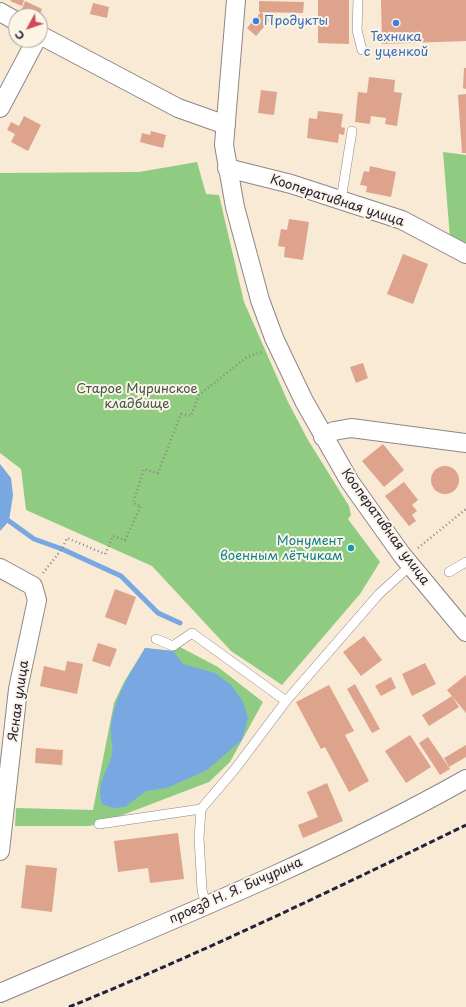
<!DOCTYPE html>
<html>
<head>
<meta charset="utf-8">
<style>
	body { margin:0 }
	#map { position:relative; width:466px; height:1007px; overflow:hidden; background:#f8ead4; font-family:"Playpen Sans",sans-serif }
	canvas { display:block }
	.north { position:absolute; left:8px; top:8px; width:40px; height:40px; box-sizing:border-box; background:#fcf5e5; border:1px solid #a5a1a1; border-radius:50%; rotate:230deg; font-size:11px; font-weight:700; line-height:16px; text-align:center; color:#22223b }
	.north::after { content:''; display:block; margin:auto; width:14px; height:18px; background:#d1495b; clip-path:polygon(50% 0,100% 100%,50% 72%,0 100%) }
</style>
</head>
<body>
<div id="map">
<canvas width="466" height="1007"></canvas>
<div class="north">С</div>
</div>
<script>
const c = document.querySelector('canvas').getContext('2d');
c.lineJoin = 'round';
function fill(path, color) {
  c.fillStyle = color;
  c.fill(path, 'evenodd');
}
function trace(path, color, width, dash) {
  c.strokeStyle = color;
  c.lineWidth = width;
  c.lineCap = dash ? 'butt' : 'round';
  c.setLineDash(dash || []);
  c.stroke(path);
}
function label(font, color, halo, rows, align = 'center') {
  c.font = font + ' "Playpen Sans",sans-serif';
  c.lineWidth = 4;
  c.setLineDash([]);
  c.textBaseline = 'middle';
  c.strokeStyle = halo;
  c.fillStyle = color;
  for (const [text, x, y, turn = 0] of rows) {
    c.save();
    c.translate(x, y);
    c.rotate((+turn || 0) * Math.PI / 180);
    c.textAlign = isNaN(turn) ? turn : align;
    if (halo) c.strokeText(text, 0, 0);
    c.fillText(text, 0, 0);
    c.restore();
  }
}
const green = new Path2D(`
	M443 152 466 155V246L450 238Z
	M197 162 206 194 219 195 244 302 288 402 308 440 349 506 351 515 348 519 380 562 360 594 282 685 231 651 152 566 26 510 21 469 0 453V173L139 172Z
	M180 647 218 667 263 702 230 762 209 782 99 824 89 826H15L16 808 93 810 114 703 124 682 145 648 173 651Z`);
const water = new Path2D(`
	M0 464 11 478 13 495 9 521 0 531Z
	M145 648 173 651 183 664 215 673 232 686 243 702 248 718 242 740 207 770 167 788 146 791 125 807 113 808 102 804C96 780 107 775 112 754 114 746 109 735 111 726 115 694 130 675 145 648Z`);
const stream = new Path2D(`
	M9 521 34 539 62 549 121 576 158 613 180 623`);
const building = new Path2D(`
	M11 0H24L22 6 10 1Z
	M318 0H349V44L318 43Z
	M381 0H466V41L382 44Z
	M25 1 42 9 39 16 22 9Z
	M259 1 304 2 303 13 259 12Z
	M93 3 109 7 107 18 90 14Z
	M261 12 270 20 256 36 247 28Z
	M464 68H466V89L463 88Z
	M369 77 395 80 394 92 402 93 397 126 385 124 386 118 371 116 370 124 355 122 358 92 367 93Z
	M261 90 277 92 274 115 258 113Z
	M466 94V153H462L458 95Z
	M318 111 343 114 341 127 345 128 344 135 339 134 338 143 307 138 309 118 317 119Z
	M24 116 41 125 28 151 11 142 15 134 7 130 11 122 19 126Z
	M151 131 166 135 163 148 140 142 142 133 150 135Z
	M370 166 396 172 391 197 366 192 367 186 360 185 364 171 369 172Z
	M289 219 309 222 303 260 284 257 285 247 278 246 281 229 287 230Z
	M403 254 428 264 413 304 387 294Z
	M363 363 368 378 356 383 350 367Z
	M383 444 404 470 384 487 362 461Z
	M431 480a14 14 0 1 1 28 0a14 14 0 1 1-28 0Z
	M404 482 418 500 412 505 417 511 412 515 416 521 409 526 385 496Z
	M115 589 136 597 126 625 105 617Z
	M364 636 382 660 361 676 343 652Z
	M98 643 117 649 110 667 92 661Z
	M67 661 83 664 77 694 40 686 44 666 65 671Z
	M425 663 436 684 412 696 402 674Z
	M466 675V713L447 690Z
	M391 677 396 688 381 696 375 686Z
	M355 684 380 729 372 733 347 689Z
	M329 685 354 731 345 735 369 781 349 792 325 747 321 749 296 702Z
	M452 696 459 707 429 726 422 715Z
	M410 735 431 767 406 783 385 751Z
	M428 737 450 769 440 775 419 743Z
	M466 745V757L449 767 444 758Z
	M36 748 63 750 62 765 35 763Z
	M327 783 343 821 303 838 298 825 318 817 307 792Z
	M178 833 184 879 150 883 148 868 118 872 114 841Z
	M26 865 57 868 52 912 21 908Z`);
const path = new Path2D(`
	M418 548 466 509
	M43 573 62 549 67 538 105 554 113 536 125 540 141 506 133 503 144 469 158 473 181 414 191 416 199 395 247 357 262 352`);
const service = new Path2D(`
	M358 0 357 30 362 50
	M341 200 352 131
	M449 572 466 562
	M156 639 173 646 192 633 286 701
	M99 824 201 809
	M206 905 202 890 199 838 201 809 235 769 286 701 379 594 411 565`);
const minor = new Path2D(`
	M236 0 224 145 235 207 260 300 274 338 304 401 350 482 402 555 466 632
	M0 12 16 21
	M40 35 178 108 226 125
	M0 108 36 40
	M227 168 291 184 402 220 466 254
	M323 437 334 431 351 428 466 443
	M0 568 33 586 37 600 18 689 0 851
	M0 993C157 926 317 863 466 779`);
const rail = new Path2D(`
	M69 1007C204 952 335 889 466 825`);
const markers = [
	[256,21,4,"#3f7fe0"],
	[396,23,4,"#3f7fe0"],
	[351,548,4,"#0f9aa8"]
];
const shopNames = [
	["Продукты",264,21],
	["Техника",396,37,"center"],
	["с уценкой",396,52,"center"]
];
const streetNames = [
	["Кооперативная улица",337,201,18],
	["Кооперативная улица",385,527,54],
	["Ясная улица",19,701,-82],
	["проезд Н. Я. Бичурина",236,891,-24]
];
const parkNames = [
	["Старое Муринское",137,389],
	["кладбище",137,404]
];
const cultureNames = [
	["Монумент",343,541],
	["военным лётчикам",343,556]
];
fill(green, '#8fcc82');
fill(water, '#78a7e1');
trace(stream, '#78a7e1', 5);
fill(building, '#dda38c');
trace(service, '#8d8688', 10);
trace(minor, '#8d8688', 20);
trace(path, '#8d8688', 2.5, [1, 3]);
trace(service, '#fff', 9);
trace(minor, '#fff', 18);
trace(rail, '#22223b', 3, [6, 3]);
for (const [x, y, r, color] of markers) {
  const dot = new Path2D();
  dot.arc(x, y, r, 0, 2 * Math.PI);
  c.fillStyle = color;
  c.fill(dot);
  trace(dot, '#fcf5e5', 1.5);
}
label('13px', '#366cbe', '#fcf5e5', shopNames, 'left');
label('13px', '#22223b', '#fcf5e5', streetNames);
label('13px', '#435550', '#fcf5e5', parkNames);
label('13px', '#0d838f', '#fcf5e5', cultureNames, 'right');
</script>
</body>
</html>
